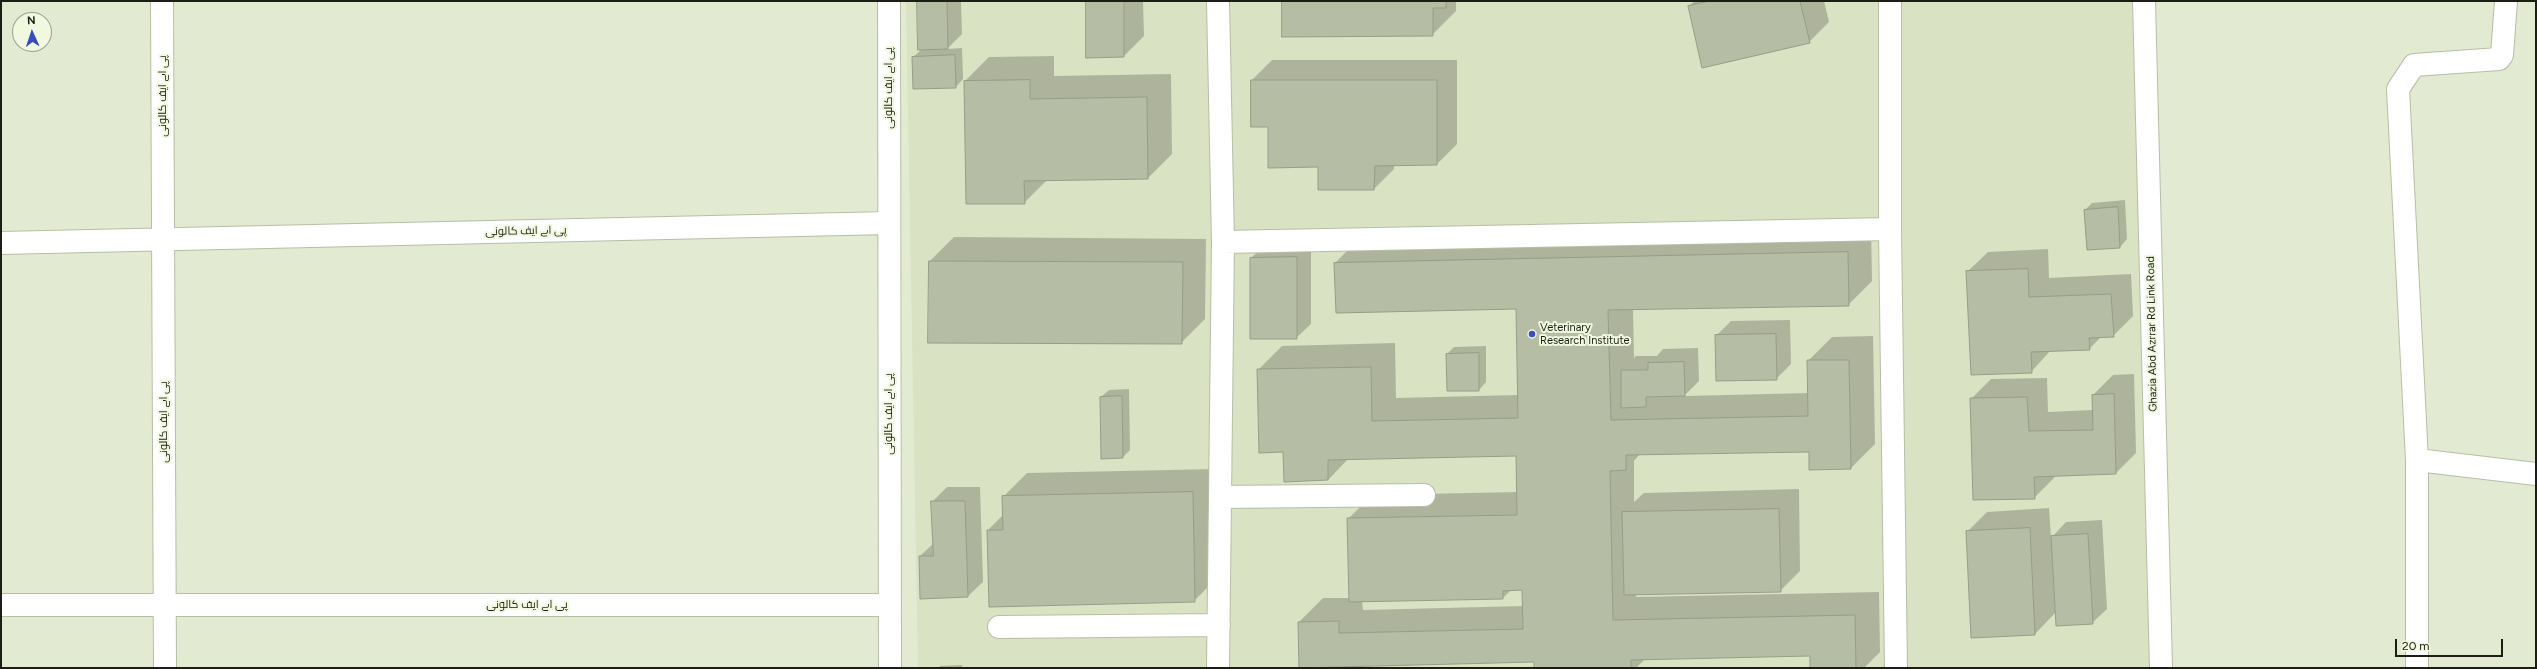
<!DOCTYPE html>
<html>
<head>
<meta charset="utf-8">
<style>
	body { margin:0 }
	#map { position:relative; width:2537px; height:669px; overflow:hidden; background:#e3ead2; font-family:Figtree,sans-serif }
	canvas { display:block }
	.frame { position:absolute; inset:0; border:2px solid #1c1e15; pointer-events:none }
	.north { position:absolute; left:12px; top:12px; width:40px; height:40px; box-sizing:border-box; background:#f0f8df; border:1px solid #9ba18e; border-radius:50%; rotate:357deg; font-size:11px; font-weight:700; line-height:16px; text-align:center; color:#1c1e15 }
	.north::after { content:''; display:block; margin:auto; width:14px; height:18px; background:#374dc0; clip-path:polygon(50% 0,100% 100%,50% 72%,0 100%) }
	.scale { position:absolute; left:2395px; top:639px; width:108px; height:18px; box-sizing:border-box; border:2px solid #1c1e15; border-top:0; padding-left:5px; font-size:12px; line-height:14px; white-space:nowrap; color:#1c1e15; -webkit-text-stroke:3px #f0f8df; paint-order:stroke }
</style>
</head>
<body>
<div id="map">
<canvas width="2537" height="669"></canvas>
<div class="frame"></div>
<div class="north">N</div>
<div class="scale">20 m</div>
</div>
<script>
const c = document.querySelector('canvas').getContext('2d');
c.lineJoin = 'round';
function fill(path, color) {
  c.fillStyle = color;
  c.fill(path, 'evenodd');
}
function trace(path, color, width, dash) {
  c.strokeStyle = color;
  c.lineWidth = width;
  c.lineCap = dash ? 'butt' : 'round';
  c.setLineDash(dash || []);
  c.stroke(path);
}
function label(font, color, halo, rows, align = 'center') {
  c.font = font + ' Figtree,Cairo,sans-serif';
  c.lineWidth = 4;
  c.setLineDash([]);
  c.textBaseline = 'middle';
  c.strokeStyle = halo;
  c.fillStyle = color;
  for (const [text, x, y, turn = 0] of rows) {
    c.save();
    c.translate(x, y);
    c.rotate((+turn || 0) * Math.PI / 180);
    c.textAlign = isNaN(turn) ? turn : align;
    if (halo) c.strokeText(text, 0, 0);
    c.fillText(text, 0, 0);
    c.restore();
  }
}
const built = new Path2D(`
	M906 1H2144L2161 668H918Z`);
const shadow = new Path2D(`
	M918 1H961L962 34 947 49 962 48 963 79 956 87 913 57 922 49Z
	M1087 1H1143L1144 36 1124 56Z
	M1283 1H1456V11L1432 35Z
	M1694 1H1824L1829 22 1809 42 1689 7Z
	M1054 56V76L1171 74 1172 154 1148 178 1047 180 1024 203 965 81 989 57Z
	M1272 60H1457V144L1437 164H1394V169L1374 189 1319 166 1269 126 1252 80Z
	M2125 200 2127 239 2120 247 2085 210 2092 203Z
	M1871 228 1872 281 1848 305 1633 309 1634 358 1636 356H1657L1663 349 1698 348 1699 381 1684 396 1809 393 1808 361 1832 337 1873 336 1875 444 1851 468 1810 451 1640 454 1634 461V502L1644 493 1799 489 1800 571 1780 591 1636 594V597L1879 592 1880 652 1864 668H1811V655L1645 659 1636 668H1535V661L1300 668 1299 622 1323 598H1350L1348 519 1372 495 1518 492 1517 455 1349 458 1328 480 1284 451 1258 370 1282 346 1395 343 1396 398 1518 395 1517 308 1335 263 1359 239ZM1523 589 1524 606 1363 610 1362 601 1503 598 1511 590Z
	M954 237 1206 239 1205 319 1181 343 930 261Z
	M1266 243H1311V324L1296 338H1251V258Z
	M2048 249 2049 278 2131 274 2133 316 2113 336 2101 337 2089 349 2051 350 2031 372 1967 272 1988 252Z
	M1790 320 1791 364 1776 379 1716 336 1731 321Z
	M1486 346V382L1479 390H1448L1447 354 1454 347Z
	M2134 374 2136 453 2116 473 2054 475V478L2034 498 1971 399 1991 379 2047 378 2048 412 2093 410V395L2113 375Z
	M1129 389 1130 450 1123 457 1101 397 1109 390Z
	M1216 469 1218 577 1194 601 988 530 1003 515V497L1027 473Z
	M947 487H980L983 582 968 596 921 598 920 556 934 543 932 502Z
	M2049 508 2051 538 2066 522 2102 520 2107 609 2092 623 2056 612 2035 634 1967 532 1987 512Z
	M962 665V668H938L940 666Z`);
const building = new Path2D(`
	M917 1H947L948 49 918 50Z
	M1086 1H1124V57L1086 58Z
	M1282 1H1446V8H1433V36L1282 37Z
	M1710 1H1800L1810 43 1702 68 1688 6Z
	M955 55 956 88 913 89 912 57Z
	M1030 80V99L1147 97 1148 179 1024 181 1025 204H966L964 81Z
	M1251 80H1437V165L1375 166 1374 190H1318V167L1268 168V127H1251Z
	M2118 207 2120 248 2087 250 2084 210Z
	M1848 252 1849 306 1608 310 1611 420 1808 416 1807 360H1849L1851 469 1809 470V452L1626 455V470L1610 471 1613 620 1855 615 1856 668H1810V656L1631 660V668H1534V662L1299 668 1298 622 1339 621V633L1523 629 1522 590 1503 591V599L1349 602 1347 518 1517 515 1516 456 1328 460V480L1284 482 1283 452 1259 453 1257 369 1371 367 1372 421 1518 418 1516 309 1336 313 1334 263Z
	M1297 257V339H1250V258Z
	M929 261 1183 262 1182 344 928 343Z
	M2028 269 2029 297 2111 294 2114 337 2089 338 2090 350 2031 352 2032 373 1971 375 1966 271Z
	M1776 334 1777 380 1716 381 1715 335Z
	M1479 353V391H1447L1446 354Z
	M1684 362 1685 396 1646 397V407L1621 408V370H1648V363Z
	M2114 394 2116 474 2034 477 2035 499 1973 500 1970 398 2027 397 2029 431 2093 430 2092 395Z
	M1122 396 1123 458 1101 459 1100 397Z
	M1193 492 1195 602 989 607 987 530H1003L1002 496Z
	M931 501H965L968 597 920 599 919 556H933Z
	M1779 509 1781 592 1624 595 1622 512Z
	M2030 528 2035 635 1971 638 1966 531Z
	M2088 534 2093 624 2056 626 2051 536Z`);
const minor = new Path2D(`
	M162 1 165 668
	M889 1 890 668
	M1218 1 1223 242 1218 668
	M1890 1V229L1896 668
	M2144 1 2161 668
	M1223 242 1890 229
	M1 243 889 223
	M2417 460 2536 474
	M1220 497 1424 495
	M1 605H890
	M999 627 1219 625
	M2417 668V460L2398 89 2414 65 2499 59 2502 55 2506 1`);
const markers = [
	[1532,334,4,"#374dc0"]
];
const streetNames = [
	["پی اے ایف کالونی",889,88,-90],
	["پی اے ایف کالونی",163,96,-90],
	["پی اے ایف کالونی",526,231,-1],
	["Ghazia Abd Azrrar Rd Link Road",2152,334,-91],
	["پی اے ایف کالونی",889,414,-90],
	["پی اے ایف کالونی",164,422,-90],
	["پی اے ایف کالونی",527,605]
];
const poiNames = [
	["Veterinary",1540,328],
	["Research Institute",1540,341]
];
fill(built, '#d9e2c2');
fill(shadow, '#0003');
fill(building, '#b6bda5');
trace(building, '#979e87', 1);
trace(minor, '#b7bea7', 24);
trace(minor, '#fff', 22);
for (const [x, y, r, color] of markers) {
  const dot = new Path2D();
  dot.arc(x, y, r, 0, 2 * Math.PI);
  c.fillStyle = color;
  c.fill(dot);
  trace(dot, '#f0f8df', 1.5);
}
label('11px', '#1c1e15', '#f0f8df', streetNames);
label('11px', '#1c1e15', '#f0f8df', poiNames, 'left');
</script>
</body>
</html>
